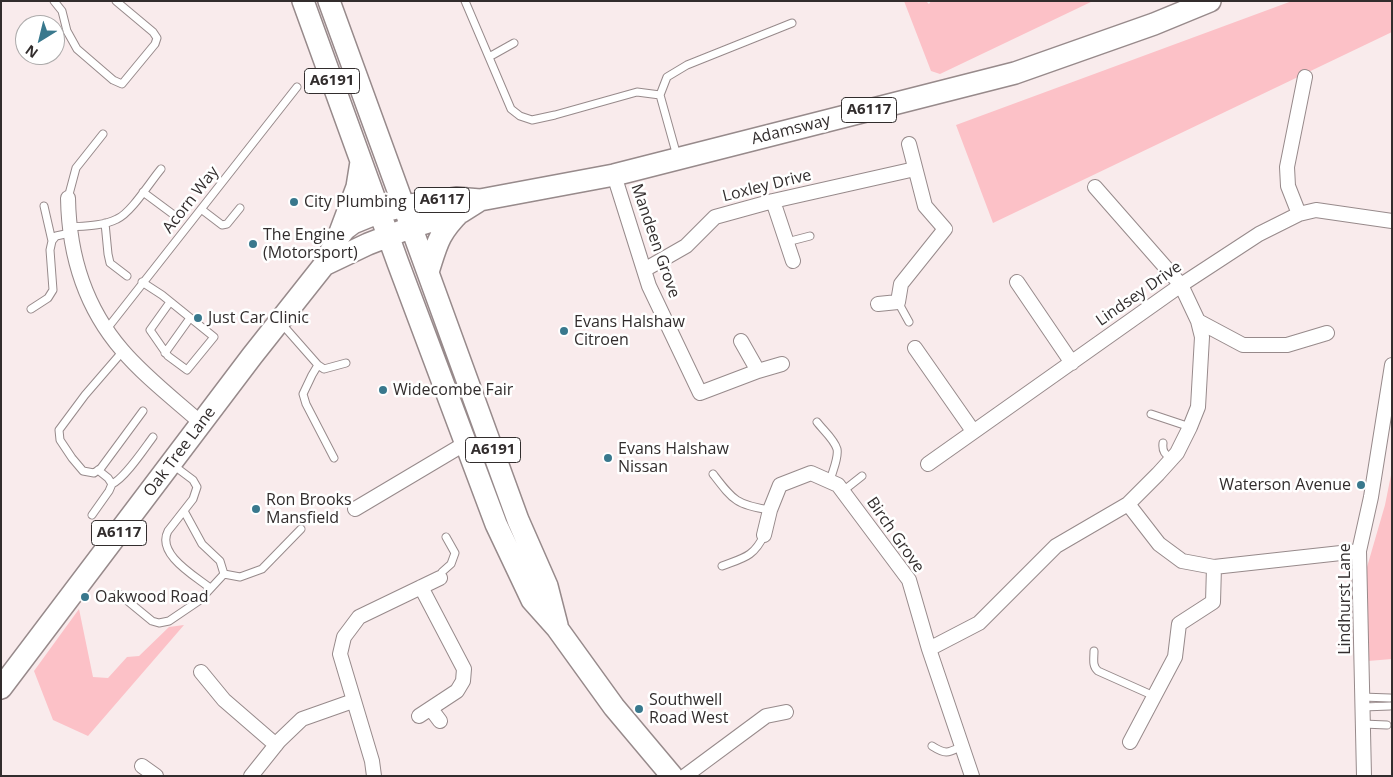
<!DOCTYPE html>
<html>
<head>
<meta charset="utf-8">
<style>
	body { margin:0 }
	#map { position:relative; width:1393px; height:777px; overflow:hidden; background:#f9ebec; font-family:"Open Sans",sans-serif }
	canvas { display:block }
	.frame { position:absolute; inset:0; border:2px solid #322d2d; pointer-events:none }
	.north { position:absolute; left:15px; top:15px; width:50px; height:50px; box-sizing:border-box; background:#fff; border:1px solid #adabab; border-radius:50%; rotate:216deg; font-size:14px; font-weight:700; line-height:20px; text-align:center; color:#322d2d }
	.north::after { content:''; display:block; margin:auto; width:18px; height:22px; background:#39788d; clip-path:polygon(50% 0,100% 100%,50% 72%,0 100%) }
</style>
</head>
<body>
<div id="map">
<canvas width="1393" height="777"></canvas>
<div class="frame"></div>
<div class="north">N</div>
</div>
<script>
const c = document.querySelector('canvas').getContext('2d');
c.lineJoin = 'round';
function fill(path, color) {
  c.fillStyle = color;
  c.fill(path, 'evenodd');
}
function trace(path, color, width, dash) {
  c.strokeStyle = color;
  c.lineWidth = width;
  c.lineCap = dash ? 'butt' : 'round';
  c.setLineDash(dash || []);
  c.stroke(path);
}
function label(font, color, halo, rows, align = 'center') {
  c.font = font + ' "Open Sans",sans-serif';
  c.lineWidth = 5;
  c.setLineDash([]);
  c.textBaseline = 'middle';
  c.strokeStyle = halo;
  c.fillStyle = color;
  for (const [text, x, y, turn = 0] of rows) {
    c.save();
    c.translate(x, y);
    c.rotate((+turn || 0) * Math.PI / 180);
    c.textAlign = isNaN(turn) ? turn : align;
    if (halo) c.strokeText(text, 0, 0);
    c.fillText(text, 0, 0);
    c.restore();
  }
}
const green = new Path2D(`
	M904 1H926L929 4 931 1H1093L940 74 931 71Z
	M1292 1H1392V32L993 223 956 125Z
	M1392 470V659L1368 661 1365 574 1385 505Z
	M79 609 93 677 108 678 127 657 139 656 169 627 184 625 88 736 53 720 34 671Z`);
const lane = new Path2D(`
	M54 1 62 11 67 31 77 49 113 80 122 84 155 44 157 38 153 32 116 1
	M465 1 511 109 520 116 532 120 555 115 637 92 660 95
	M489 57 514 43
	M677 156 660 95 667 77 687 65 792 23
	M143 192 174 215
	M68 198 76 168 103 134
	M44 206 52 241
	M201 209 222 225 227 224 240 208
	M105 223 108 254 110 263 127 276
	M70 227C85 226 103 226 117 219 131 213 150 182 161 169
	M787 242 810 236
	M142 282 162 295 214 337 187 370 168 356 150 330 170 302
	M898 302 909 322
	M31 309 48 298 53 290 50 250 52 241 56 236 70 233
	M281 323 318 365 324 369 346 363
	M106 330 297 87
	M123 351 85 395 59 430 60 440 72 458 83 471 94 473 101 468 143 411
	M165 353 190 318
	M318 365 312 375 303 394 306 404 334 458
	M1151 414 1190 427
	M817 422C823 430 834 439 837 449 839 458 832 472 830 481
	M1163 443C1162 452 1165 454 1172 459
	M173 465 193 480 197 487 193 499 168 531C156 554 195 576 210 588
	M713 474C733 500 736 505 770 510
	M112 484C125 478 144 449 153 437
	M843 491 862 476
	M184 511 202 544 220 561 224 574
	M92 515 109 491 112 484 108 478 98 470
	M722 566C743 558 754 557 764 535
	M440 578 442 572 451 564 455 553 446 537
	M118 593 152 621 159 623 169 621 200 600 224 574 240 577 262 569 301 529
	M1094 651C1094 659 1092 666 1098 671L1154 696
	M1362 697 1390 698
	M1363 707 1390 706
	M1363 724 1387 725
	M932 746C946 755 948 753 962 746`);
const street = new Path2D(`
	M614 175 649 286 700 393 758 371 741 341
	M1095 187 1181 285 1198 321 1243 345H1287L1327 333
	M68 198C69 255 84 306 122 350 145 377 174 399 201 423
	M773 201 793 261
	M1299 214 1288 186 1287 167 1305 77
	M644 270 686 246 715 217 773 201 915 169
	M1017 282 1072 363
	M878 304 898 302 901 284 945 229 925 206 909 144
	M915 348 973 431
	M758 371 782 364
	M928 464 1181 285 1259 234 1299 214 1316 210 1392 221
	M1128 504 1159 544 1182 561 1214 567 1359 551
	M355 509 466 443
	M764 535 770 510 780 485 811 473 838 485 909 580 929 649 972 776
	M929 649 979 623 1056 546 1128 504 1158 474 1177 453 1190 427 1198 407 1202 337 1198 321
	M201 672 224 700 276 745
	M431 709 440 721
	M419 716 457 691 463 681 464 669 421 587
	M1130 742 1175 657 1179 624 1213 602 1214 567
	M142 766 156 776
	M251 776 279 741 302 719 353 701
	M374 776 372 761 340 654 344 637 359 617 440 578
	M685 776 766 716 786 712
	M1364 776 1359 551 1371 497 1392 365`);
const primary = new Path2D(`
	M303 1 398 263 496 524 532 600 557 628 614 707 672 776
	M329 1 518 520 547 586 557 625
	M339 235 357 187 361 162
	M324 265 368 244 412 227 461 212 480 200
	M428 272C437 244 438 234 460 212
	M1 688 252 356 324 265 337 239 345 229 353 223 380 212 404 206 456 198 480 200 614 175 1015 73 1154 24 1210 1`);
const markers = [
	[294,202,5,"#39788d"],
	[253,244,5,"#39788d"],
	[198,318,5,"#39788d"],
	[564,331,5,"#39788d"],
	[383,390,5,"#39788d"],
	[608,458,5,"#39788d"],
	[1361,485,5,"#39788d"],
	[256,509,5,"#39788d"],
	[85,597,5,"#39788d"],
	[639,709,5,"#39788d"]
];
const shields = [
	[332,81,55],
	[869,110,55],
	[442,200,55],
	[493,450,55],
	[119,533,55]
];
const shieldNames = [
	["A6191",332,81],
	["A6117",869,110],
	["A6117",442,200],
	["A6191",493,450],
	["A6117",119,533]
];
const streetNames = [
	["Adamsway",791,130,-14],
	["Loxley Drive",767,186,-14],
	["Acorn Way",191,200,-52],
	["Mandeen Grove",655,241,71],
	["Lindsey Drive",1139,294,-35],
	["Oak Tree Lane",180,452,-53],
	["Birch Grove",895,535,55],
	["Lindhurst Lane",1345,599,-90]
];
const poiNames = [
	["City Plumbing",304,202],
	["The Engine",263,235],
	["(Motorsport)",263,253],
	["Just Car Clinic",208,318],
	["Evans Halshaw",574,322],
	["Citroen",574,340],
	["Widecombe Fair",393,390],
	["Evans Halshaw",618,449],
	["Nissan",618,467],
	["Waterson Avenue",1351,485,"right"],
	["Ron Brooks",266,500],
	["Mansfield",266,518],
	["Oakwood Road",95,597],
	["Southwell",649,700],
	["Road West",649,718]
];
fill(green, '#fcc1c7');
trace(lane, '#978a8b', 9);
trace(street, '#978a8b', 16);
trace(primary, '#978a8b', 24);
trace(lane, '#fff', 7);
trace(street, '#fff', 14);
trace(primary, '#fff', 21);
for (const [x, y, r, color] of markers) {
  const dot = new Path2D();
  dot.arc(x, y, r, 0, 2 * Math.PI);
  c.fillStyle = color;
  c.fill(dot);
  trace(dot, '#fff', 2);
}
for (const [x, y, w] of shields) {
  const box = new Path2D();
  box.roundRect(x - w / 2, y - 12.5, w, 25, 4);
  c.fillStyle = '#fff';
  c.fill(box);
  trace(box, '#322d2d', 1);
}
label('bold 15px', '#322d2d', null, shieldNames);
label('16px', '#322d2d', '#fff', streetNames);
label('16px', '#322d2d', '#fff', poiNames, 'left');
</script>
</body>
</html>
